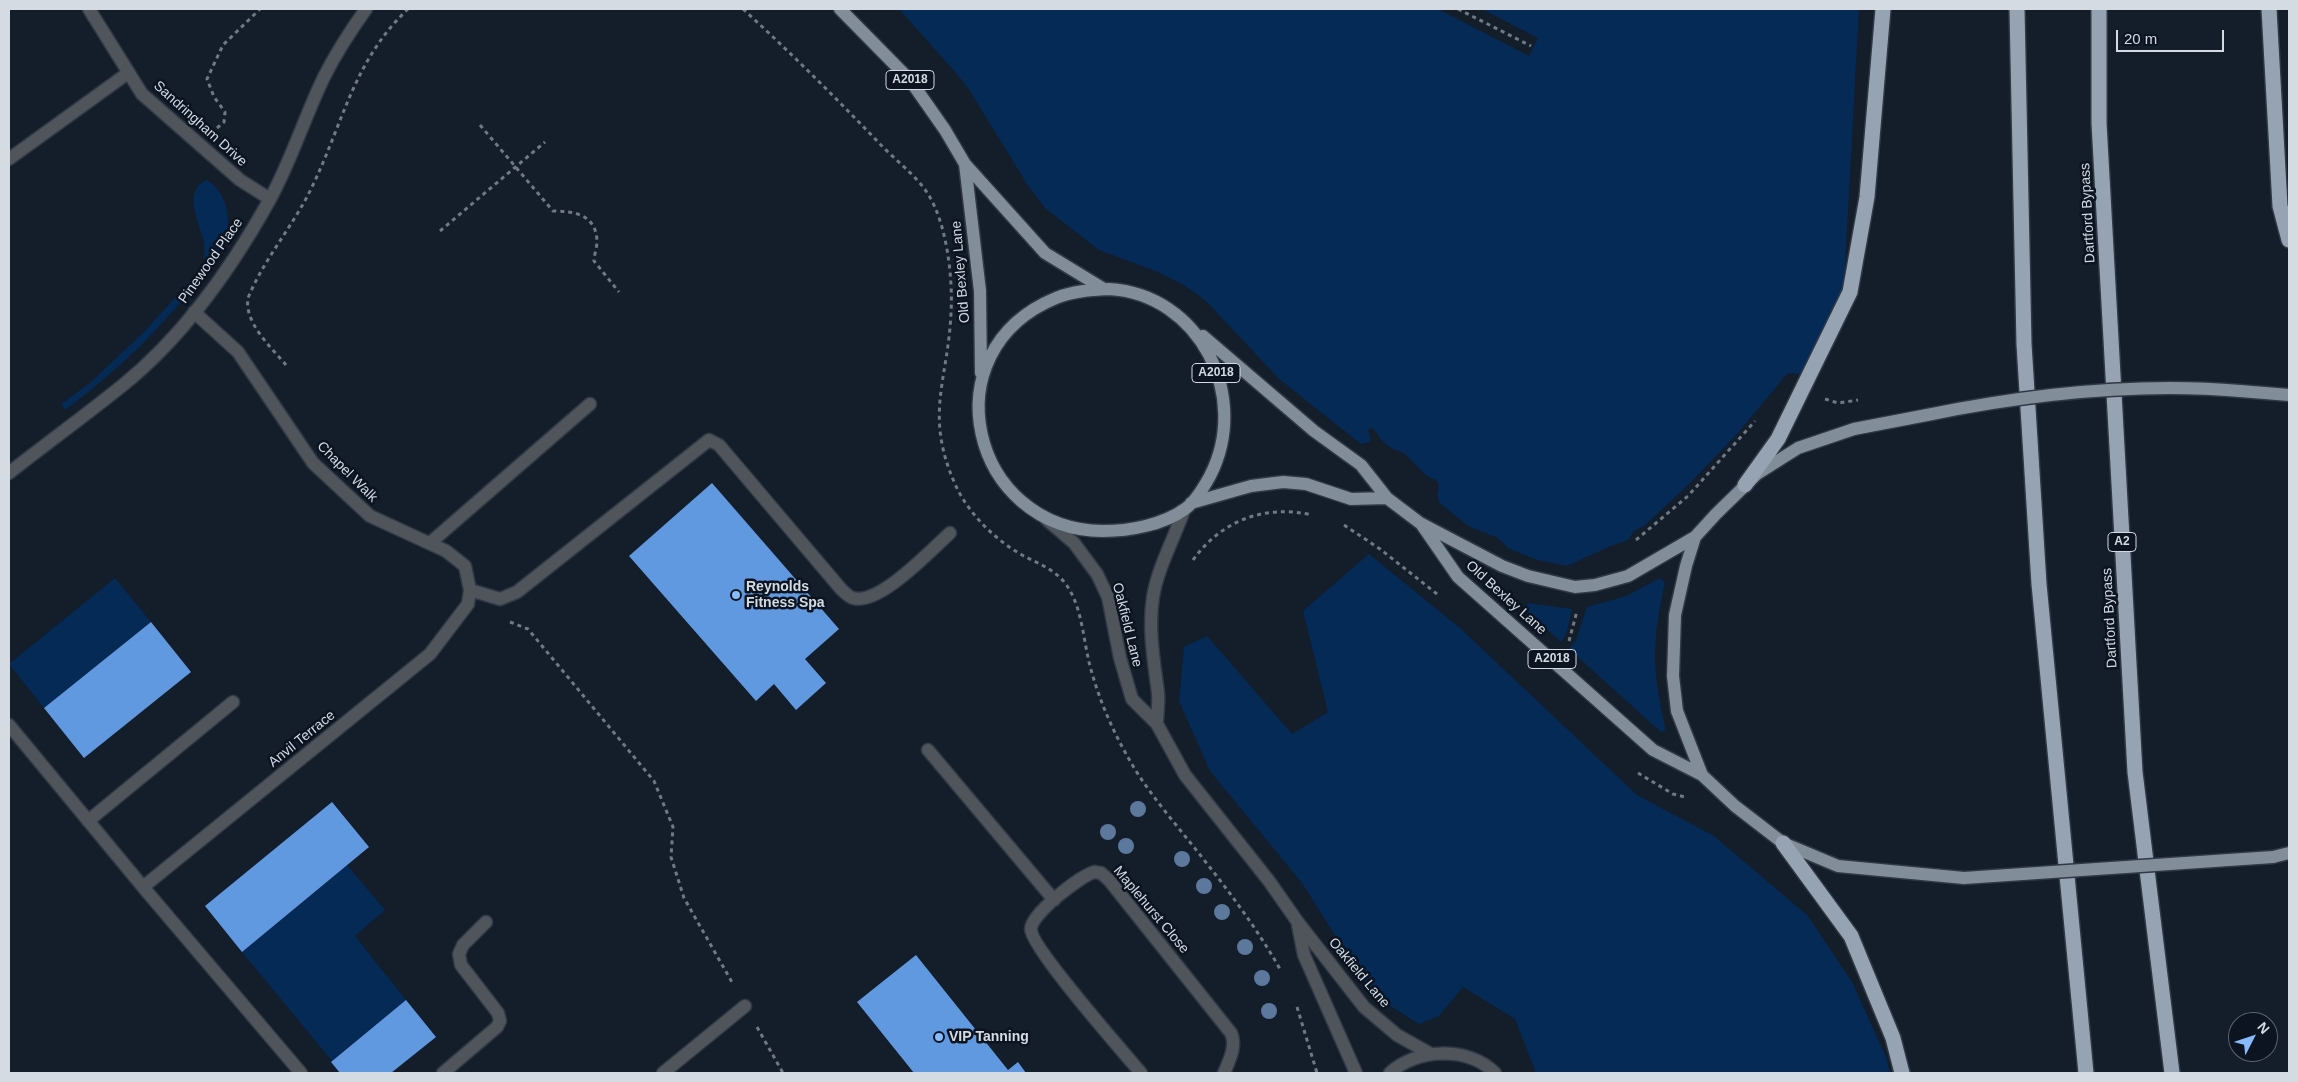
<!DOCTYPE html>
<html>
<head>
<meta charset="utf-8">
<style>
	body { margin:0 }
	#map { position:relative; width:2298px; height:1082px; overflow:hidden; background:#141d2a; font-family:Arial,sans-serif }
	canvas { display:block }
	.frame { position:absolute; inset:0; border:10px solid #d4dbe3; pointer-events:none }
	.north { position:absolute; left:2228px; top:1012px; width:50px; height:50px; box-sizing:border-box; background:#0b1420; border:1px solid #5b646e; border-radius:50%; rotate:49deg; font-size:14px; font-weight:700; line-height:20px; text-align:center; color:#d4dbe3 }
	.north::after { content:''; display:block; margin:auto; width:18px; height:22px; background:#88bbfc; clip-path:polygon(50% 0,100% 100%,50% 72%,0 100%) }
	.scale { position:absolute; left:2116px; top:30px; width:108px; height:22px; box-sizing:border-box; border:2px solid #d4dbe3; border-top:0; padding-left:6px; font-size:15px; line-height:18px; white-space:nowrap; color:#d4dbe3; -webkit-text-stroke:4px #0b1420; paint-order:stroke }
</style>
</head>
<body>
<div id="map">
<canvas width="2298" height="1082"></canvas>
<div class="frame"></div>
<div class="north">N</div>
<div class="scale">20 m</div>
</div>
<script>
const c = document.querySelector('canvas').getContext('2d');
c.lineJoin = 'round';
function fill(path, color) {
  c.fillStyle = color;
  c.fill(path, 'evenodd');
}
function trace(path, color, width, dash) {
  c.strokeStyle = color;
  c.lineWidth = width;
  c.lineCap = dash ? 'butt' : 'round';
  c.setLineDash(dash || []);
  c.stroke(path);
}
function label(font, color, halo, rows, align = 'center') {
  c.font = font + ' Arial,sans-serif';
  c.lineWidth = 5;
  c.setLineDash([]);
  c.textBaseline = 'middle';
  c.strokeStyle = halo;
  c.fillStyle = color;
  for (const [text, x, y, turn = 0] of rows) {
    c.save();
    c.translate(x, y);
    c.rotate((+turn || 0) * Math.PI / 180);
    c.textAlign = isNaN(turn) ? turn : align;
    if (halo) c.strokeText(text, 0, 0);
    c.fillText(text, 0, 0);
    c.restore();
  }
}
const green = new Path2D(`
	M899 9H1438L1529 56 1538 38 1482 9H1859L1844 285 1840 298 1802 375 1792 373 1787 374 1737 434 1691 482 1644 526 1634 531 1628 540 1611 546 1567 566 1537 560 1508 548 1498 538 1468 526 1440 503 1437 495 1439 485 1436 480C1422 475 1416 464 1406 455 1401 451 1394 450 1388 446 1381 441 1378 434 1372 428L1368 430 1371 440 1370 442 1361 444 1279 379 1206 301 1184 285 1158 272 1099 250 1045 208 1027 184 970 91 956 73Z
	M207 180C233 195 235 243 212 261L204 258C204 252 205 248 204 242 200 224 181 190 207 180Z
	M200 270 204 272 203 274C164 326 118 371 65 410L62 405H60L91 382 144 332Z
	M1369 554 1461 629 1637 795 1714 836 1808 916 1852 982 1886 1057 1890 1073H1536L1515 1019 1463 987 1439 1016 1419 1024 1373 995 1302 883 1210 771 1179 701 1184 647 1207 636 1292 734 1328 712 1303 611Z
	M115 578 151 622 44 708 9 664Z
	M1660 578 1665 583C1652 639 1652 671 1665 726V730L1661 732 1569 649 1576 640 1587 607 1626 596Z
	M1528 603 1572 609 1567 632 1561 642 1524 609Z
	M347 865 385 910 355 936 406 1000 332 1061 242 952Z`);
const building = new Path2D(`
	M712 483 839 629 805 659 826 683 796 710 774 684 756 701 629 556Z
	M151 622 191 672 84 758 44 708Z
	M332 802 369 847 242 952 205 906Z
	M916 955 1008 1070 1018 1062 1026 1073H914L857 1002Z
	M406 1000 436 1037 391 1073H340L331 1062Z`);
const path = new Path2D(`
	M743 9C790 52 836 98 880 144 895 160 916 175 928 194 947 224 953 278 951 313 948 381 924 414 955 484 968 513 994 539 1022 555 1037 563 1054 569 1065 583 1082 605 1083 639 1090 666 1098 696 1110 725 1125 752 1143 786 1169 816 1193 846 1225 886 1255 925 1280 969
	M1458 9 1531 46
	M480 125 553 211C575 211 596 215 597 241 597 248 594 255 594 261L619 292
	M217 128 224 122 225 112 214 97 207 79 223 45 260 9
	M440 231 545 142
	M286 365C271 347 244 323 248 298 264 259 293 226 311 189 343 124 353 61 408 9
	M1825 399 1838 403 1858 400
	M1344 525 1380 549 1437 594
	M1636 540 1688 496 1755 421
	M1193 560C1221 521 1264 504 1312 515
	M510 622 528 629 654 781 673 827 671 857 684 898 733 984
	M1569 641 1577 611
	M1638 773 1673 794 1685 797
	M1297 1007 1317 1073
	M757 1027 783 1073`);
const minor = new Path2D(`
	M89 9 142 94 240 180 270 199
	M9 159 128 73
	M194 312 238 352 313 463 370 516 446 551 465 566 470 590 468 604 430 654 143 887 301 1073
	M9 473C47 443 86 415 123 385 184 336 231 269 269 201 291 162 304 118 324 77 336 53 351 30 366 9
	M1046 519 1074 543 1097 574 1108 597 1120 658 1132 699 1157 724 1185 775 1269 881 1297 921 1364 1007 1397 1035 1429 1053
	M430 543 590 404
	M470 590 500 599 517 592 709 440 719 445 841 589C844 592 849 597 853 598 879 606 931 550 950 533
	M1157 724C1157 714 1159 703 1158 693 1154 661 1148 630 1153 597 1158 567 1174 539 1184 510
	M9 725 143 887
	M928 750 1054 900
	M88 821 233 702
	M1298 925 1304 955 1356 1073
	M443 1073 497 1027 500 1021 498 1013 461 965 459 954 463 945 486 922
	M663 1073 745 1006
	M1141 1073C1124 1053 1030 946 1031 929 1031 914 1079 877 1094 872L1101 873 1109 880 1231 1033C1237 1046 1229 1061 1224 1073
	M1390 1073C1417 1048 1468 1046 1495 1073`);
const major = new Path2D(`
	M840 9 910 80 945 130 965 164 1045 253 1104 289
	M965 164 980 291 981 373
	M1109 289C1200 294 1251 397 1210 476 1204 487 1195 502 1185 509 1163 525 1129 531 1103 531 971 530 927 351 1056 298 1073 291 1091 290 1109 289Z
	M1203 336 1314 431 1361 465 1387 498 1420 523 1502 566 1528 576 1575 587 1595 585 1628 576 1695 537
	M2240 391 2289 395
	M1927 415 1854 429 1798 448 1757 474 1716 514 1695 537 1686 566 1675 615 1673 676 1677 711 1702 775 1735 806 1783 843 1838 866 1964 878
	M1191 503 1251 486 1283 482 1306 484 1351 499 1387 498
	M1422 525 1458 577 1653 750 1702 775
	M2273 857 2289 853`);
const highway = new Path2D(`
	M2017 9 2024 344 2039 584 2086 1073
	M2099 9V123L2135 772 2172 1073
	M2269 9 2280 206 2289 240
	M1745 485 1778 439 1850 292 1867 197 1883 9
	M1783 843 1851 936 1893 1038 1902 1073`);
const majorBridge = new Path2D(`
	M1927 415C2030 394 2135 382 2240 391
	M1964 878 2273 857`);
const trees = [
	[1138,809],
	[1108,832],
	[1126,846],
	[1182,859],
	[1204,886],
	[1222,912],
	[1245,947],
	[1262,978],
	[1269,1011]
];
const markers = [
	[736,595,5,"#88bbfc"],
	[939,1037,5,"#88bbfc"]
];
const shields = [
	[910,80,48],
	[1216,373,48],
	[2122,542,28],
	[1552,659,48]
];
const shieldNames = [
	["A2018",910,80],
	["A2018",1216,373],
	["A2",2122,542],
	["A2018",1552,659]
];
const streetNames = [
	["Sandringham Drive",200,124,42],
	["Dartford Bypass",2088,213,-93],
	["Pinewood Place",211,261,-55],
	["Old Bexley Lane",961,272,-95],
	["Chapel Walk",347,472,45],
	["Old Bexley Lane",1506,598,42],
	["Dartford Bypass",2110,618,-93],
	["Oakfield Lane",1127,625,76],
	["Anvil Terrace",302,739,-39],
	["Maplehurst Close",1151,910,50],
	["Oakfield Lane",1359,973,50]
];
const poiNames = [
	["Reynolds",746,587],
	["Fitness Spa",746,603],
	["VIP Tanning",949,1037]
];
fill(green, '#042a55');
fill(building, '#6199e1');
trace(minor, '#2f3844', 15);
trace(major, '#2f3844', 15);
trace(highway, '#2f3844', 18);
trace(path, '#717983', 3, [4, 4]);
trace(minor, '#50555b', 12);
trace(major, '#828d9a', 12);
trace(highway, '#96a3b3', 15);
trace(majorBridge, '#2f3844', 15, []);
trace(majorBridge, '#828d9a', 12);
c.fillStyle = '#5c789c';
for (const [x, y] of trees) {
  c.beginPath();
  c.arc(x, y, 8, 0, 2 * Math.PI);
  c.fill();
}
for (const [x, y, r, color] of markers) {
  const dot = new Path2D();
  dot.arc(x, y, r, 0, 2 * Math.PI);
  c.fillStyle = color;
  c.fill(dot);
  trace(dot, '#0b1420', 2);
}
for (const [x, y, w] of shields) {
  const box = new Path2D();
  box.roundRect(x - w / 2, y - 9.5, w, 19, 4);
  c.fillStyle = '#0b1420';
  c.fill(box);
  trace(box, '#d4dbe3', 1);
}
label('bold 12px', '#d4dbe3', null, shieldNames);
label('14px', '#d4dbe3', '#0b1420', streetNames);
label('bold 14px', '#d4dbe3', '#0b1420', poiNames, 'left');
</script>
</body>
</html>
